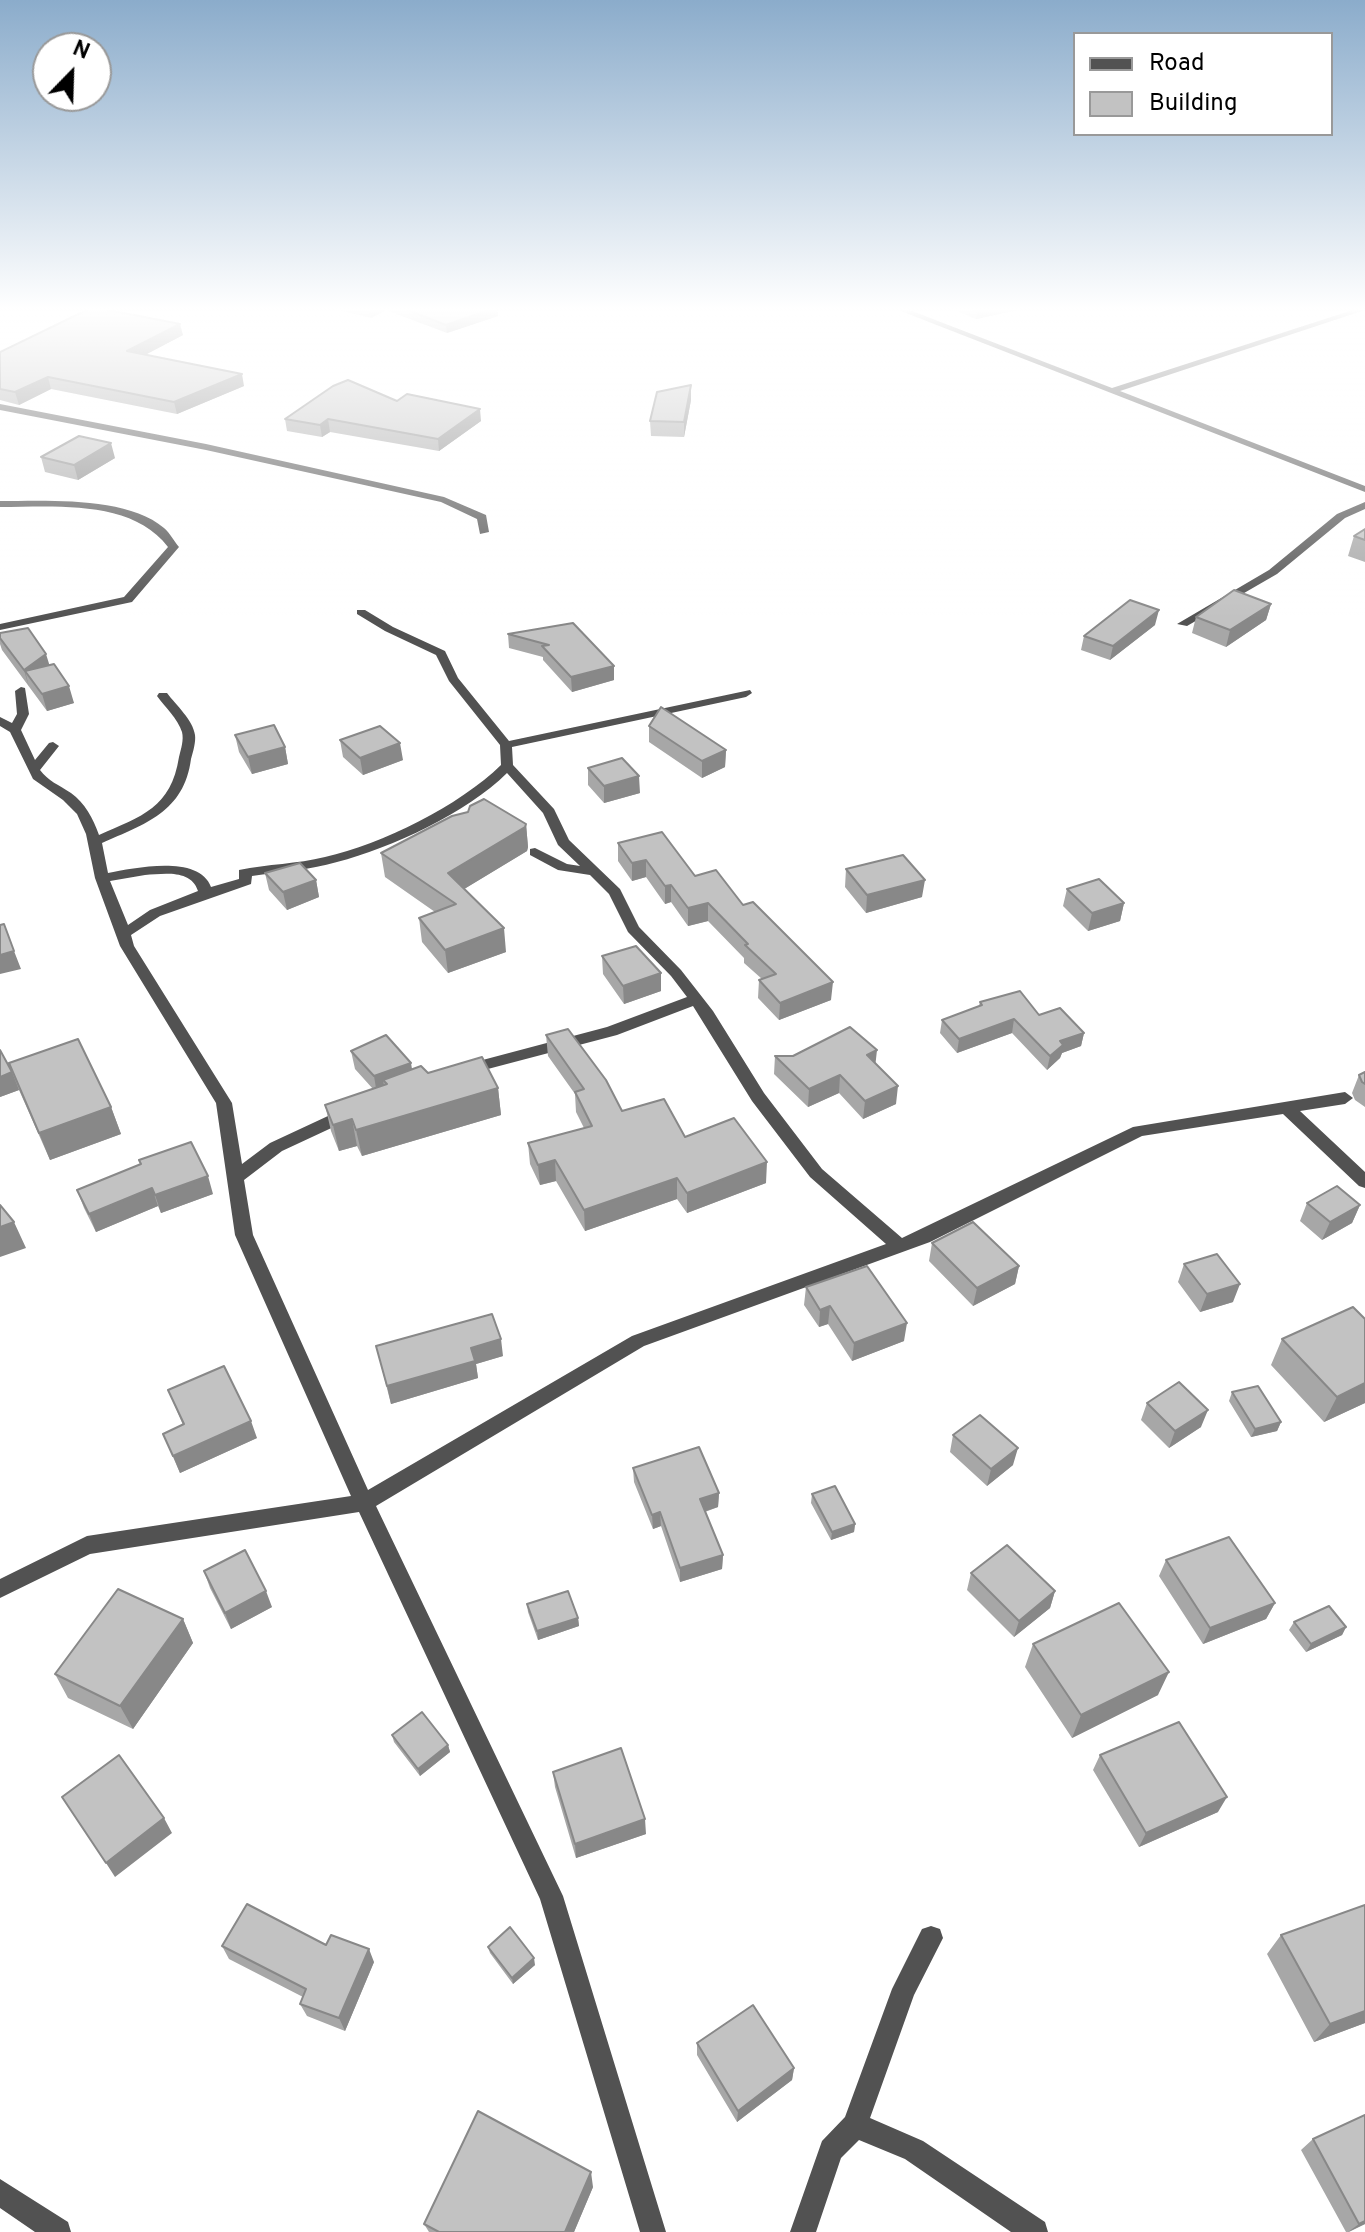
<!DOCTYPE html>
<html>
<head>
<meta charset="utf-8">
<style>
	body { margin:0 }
	#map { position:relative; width:1365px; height:2232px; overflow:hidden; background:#fff; font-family:Overpass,sans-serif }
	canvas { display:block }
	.legend { position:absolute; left:1073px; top:32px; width:260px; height:104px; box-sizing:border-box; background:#fff; border:2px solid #999; margin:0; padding:10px 14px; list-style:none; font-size:24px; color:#000 }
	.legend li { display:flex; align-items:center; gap:16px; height:40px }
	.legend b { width:40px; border:2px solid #999 }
	.north { position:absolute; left:32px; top:32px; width:80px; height:80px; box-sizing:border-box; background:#fff; border:2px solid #999; border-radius:50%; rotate:23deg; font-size:22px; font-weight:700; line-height:32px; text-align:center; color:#000 }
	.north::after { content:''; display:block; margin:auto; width:28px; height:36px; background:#000; clip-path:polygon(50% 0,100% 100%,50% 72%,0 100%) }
</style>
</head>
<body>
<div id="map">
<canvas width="1365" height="2232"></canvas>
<ul class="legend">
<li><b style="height:10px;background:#525252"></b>Road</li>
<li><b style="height:22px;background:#c2c2c2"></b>Building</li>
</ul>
<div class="north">N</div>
</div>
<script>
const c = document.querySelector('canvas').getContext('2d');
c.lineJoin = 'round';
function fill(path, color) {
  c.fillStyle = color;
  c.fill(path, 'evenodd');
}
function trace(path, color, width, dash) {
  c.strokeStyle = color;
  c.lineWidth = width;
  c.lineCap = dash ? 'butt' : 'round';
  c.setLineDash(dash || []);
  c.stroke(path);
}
const minor = new Path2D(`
	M888 306H899L1112 388 1365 306V310L1120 391 1365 486V492Z
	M0 404 206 444 444 497 486 515 489 532 480 534 477 519 441 502 206 450 0 410Z
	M0 501C46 501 127 496 164 528 170 533 174 541 179 547L132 602 0 630V624L124 597 168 547C132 499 54 507 0 507Z
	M1365 502V509L1345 518 1277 574 1187 626 1177 624 1269 570 1337 514Z
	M357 610H365L393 627 445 651 458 678 509 741 750 690 752 693 746 697 512 747 513 765 554 809 569 840 620 889 639 927 681 970 713 1011 764 1093 822 1169 902 1238 1133 1127 1345 1092 1353 1098 1345 1104 1300 1111 1365 1172V1188L1359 1186 1283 1114 1142 1136 930 1242 644 1346 376 1506 563 1896 666 2232H640L540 1899 359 1512 90 1554 0 1598V1579L87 1536 351 1496 235 1235 216 1103 120 946 95 878 86 834 77 814 63 800 33 779 10 732 0 726V717L12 723 17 714 15 691 21 687 25 688 29 714 21 730 35 760 49 743 53 742 59 746 40 770C48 781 59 785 71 793 85 803 93 818 99 835 142 816 171 808 179 757 181 749 184 740 182 732 178 719 165 707 157 696L159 693H167C176 705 193 720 195 735 196 742 193 752 191 759 184 812 145 824 102 843L108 873C134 868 199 854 211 887L239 879V870C268 864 297 864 325 857 382 844 459 806 501 765L500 745 449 681 436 655 385 631 357 614ZM507 773 543 813 558 845 580 866 567 864 535 848 530 849V855L558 870 590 875 609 894 628 932 671 976 687 997 607 1027 460 1066 457 1070 460 1074 465 1075 617 1035 693 1006 752 1101 810 1177 886 1244 632 1336 368 1490 253 1235 244 1180 282 1151 355 1117 357 1113 349 1107 343 1109 270 1143 242 1164 232 1103 134 946 131 935 160 916 251 884 252 876C280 872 309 870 337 862 391 848 467 813 507 773ZM145 875C163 874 191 869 198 891L150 910 128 925 110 881Z
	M931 1926 940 1929 943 1938 914 1995 870 2118 923 2141 1045 2222 1048 2232H1011L905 2159 859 2140 841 2158 816 2232H790L822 2141 845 2117 892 1989 922 1929Z
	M0 2179 68 2222 71 2232H35L0 2208Z`);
const wall = new Path2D(`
	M323 306H489L497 307 498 316 447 333 386 310 371 318Z
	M945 306H1037L976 319Z
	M183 335 146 354 244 386 177 414 51 389 19 405 0 400V352Z
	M691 385V400L684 437 651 436 650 421Z
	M397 401 481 421 439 451 330 432 322 437 287 431 285 419Z
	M41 457 115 458 78 480 45 472Z
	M1365 529V562L1348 556 1354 536Z
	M1271 604 1266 620 1226 647 1192 633 1196 617Z
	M573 623 614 680 572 692 543 660V657L509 648 508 634Z
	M1155 625 1110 660 1081 650 1084 636Z
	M0 633 50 665 74 703 47 711 2 650 0 644Z
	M649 726 726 750 725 767 702 778 649 742Z
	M235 735 285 747 288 764 252 774 239 752Z
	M340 740 403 760 363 775 343 757Z
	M588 768 640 793 604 803 588 785Z
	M526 824 528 847 527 851 464 889 506 952 448 973 422 942 419 918 435 912 385 877 381 853Z
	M618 843 695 876 743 905 831 1000 779 1020 758 998 759 980 762 979 744 963V958L708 921 688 926 671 902 665 904 646 877 632 881 618 861Z
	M846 869 922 897 866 913 845 887Z
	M265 873 316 880 319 897 287 910 269 890Z
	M1067 889 1124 903 1120 921 1088 931 1063 906Z
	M602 956 661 973V991L624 1004 603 974Z
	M980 1002 1039 1015 1084 1033 1081 1046 1062 1053 1060 1058 1047 1070 1012 1033 957 1053 940 1033 942 1020 979 1006Z
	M546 1035 622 1111 685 1137 766 1183 687 1213 677 1199 585 1231 556 1181 540 1185 530 1164 528 1143 584 1128 576 1112 575 1094 548 1056Z
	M0 1050 12 1072 111 1107 121 1134 50 1160 19 1090 0 1097Z
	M351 1051 412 1069 498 1088 501 1115 362 1156 357 1146 339 1151 331 1131 325 1105 373 1089 355 1069Z
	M775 1056 875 1063 896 1104 863 1119 839 1093 808 1107 774 1074Z
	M1365 1072V1107L1355 1100 1352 1093 1359 1075Z
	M77 1190 213 1194 161 1213 158 1206 96 1232 84 1208Z
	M1307 1203 1360 1205 1352 1223 1322 1240 1300 1221Z
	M932 1243 1019 1266 1015 1284 973 1306 929 1261Z
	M1184 1264 1233 1302 1200 1312 1178 1282Z
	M806 1287 904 1341 852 1361 828 1324 819 1327 804 1305Z
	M1365 1319V1403L1324 1422 1271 1365 1282 1339Z
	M376 1346 503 1356 476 1364 478 1378 391 1404Z
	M168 1390 257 1438 180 1473 163 1434 183 1425Z
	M1232 1392 1281 1422 1277 1431 1251 1437 1229 1401Z
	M1147 1403 1201 1427 1169 1448 1141 1420Z
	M953 1435 1013 1465 987 1486 950 1452Z
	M633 1468 719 1493 718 1507 705 1512 723 1555 722 1569 680 1582 661 1526 653 1529 634 1482Z
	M812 1494 855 1524 854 1532 831 1540 811 1503Z
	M1166 1560 1275 1603 1266 1619 1203 1644 1159 1576Z
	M204 1571 272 1607 231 1629 210 1588Z
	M971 1573 1055 1591 1050 1608 1014 1637 967 1590Z
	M527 1604 578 1618 579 1626 538 1640 528 1612Z
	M183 1619 193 1643 133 1729 68 1698 55 1674Z
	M1294 1622 1346 1627 1342 1635 1306 1652 1289 1630Z
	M1033 1644 1158 1695 1072 1738 1025 1667Z
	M392 1735 448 1745 450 1752 420 1776 394 1742Z
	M1100 1755 1218 1812 1139 1847 1093 1770Z
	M553 1772 646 1834 576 1858 555 1787Z
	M1365 1905V2023L1314 2042 1267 1954 1281 1935Z
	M326 1945 374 1962 345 2031 307 2016 300 2004 303 1997 229 1959 222 1946Z
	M488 1947 535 1965 513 1984 490 1953Z
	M697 2043 794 2068 792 2080 737 2122 697 2055Z
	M1313 2139 1365 2224 1349 2232H1346L1301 2150Z
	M593 2187 574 2232H429L424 2224Z`);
const shadedWall = new Path2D(`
	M377 306H386V310L371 318 370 309Z
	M1000 306H1037L976 319 977 311Z
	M497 307 498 316 447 333 446 325Z
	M180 324 183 335 130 363 127 351Z
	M242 374 244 386 177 414 174 402Z
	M48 377 51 389 19 405 15 392Z
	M691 385V400L684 437V422Z
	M480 409 481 421 439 451 438 439Z
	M328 419 330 432 322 437 320 425Z
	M111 443 115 458 78 480 74 465Z
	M1271 604 1266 620 1226 647 1230 630Z
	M1159 610 1155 625 1110 660 1113 646Z
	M46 654 51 670 25 671 29 687 24 670Z
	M614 666V680L572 692 571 677Z
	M69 686 74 703 47 711 42 694Z
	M400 743 403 760 363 775 360 758Z
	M285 747 288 764 252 774 248 757Z
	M726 750 725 767 702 778V761Z
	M639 776 640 793 604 803V786Z
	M526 824 528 847 527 851 451 897 448 873Z
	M646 860V877L632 881V863Z
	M316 880 319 897 287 910 283 892Z
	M925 880 922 897 866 913 867 895Z
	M671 885V902L665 904V886Z
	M708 903V921L688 926V908Z
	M1124 903 1120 921 1088 931 1092 913Z
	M504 928 506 952 448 973 445 950Z
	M14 951 21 969 0 974V955Z
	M661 973V991L624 1004 623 986Z
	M833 982 831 1000 779 1020 780 1003Z
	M1014 1019 1012 1033 957 1053 959 1039Z
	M1084 1033 1081 1046 1062 1053 1060 1058 1047 1070 1050 1056 1060 1041Z
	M877 1050 875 1068 867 1055Z
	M411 1063 414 1081 387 1084 383 1080 385 1091 377 1094 374 1076Z
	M12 1072 19 1090 0 1097V1077Z
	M840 1075 839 1093 808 1107 809 1089Z
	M898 1086 896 1104 863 1119 865 1101Z
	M498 1088 501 1115 362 1156 356 1130Z
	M111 1107 121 1134 50 1160 39 1133Z
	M352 1119 357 1146 339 1151 333 1125Z
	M555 1160 556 1181 540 1185 538 1165Z
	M767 1162 766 1183 687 1213V1193Z
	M208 1176 213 1194 161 1213 155 1195Z
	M677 1178V1199L585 1231 584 1210Z
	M152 1188 158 1206 96 1232 89 1214Z
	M1360 1205 1352 1223 1322 1240 1330 1222Z
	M14 1222 26 1248 0 1257V1227Z
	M1019 1266 1015 1284 973 1306 977 1288Z
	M1240 1284 1233 1302 1200 1312 1207 1294Z
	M830 1306 828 1324 819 1327 820 1310Z
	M907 1323 904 1341 852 1361 854 1343Z
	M501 1339 503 1356 476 1364 478 1378 391 1404 387 1386 471 1348Z
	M1365 1383V1403L1324 1422 1337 1397Z
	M1208 1410 1201 1427 1169 1448 1175 1431Z
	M251 1421 257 1438 180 1473 173 1456Z
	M1281 1422 1277 1431 1251 1437 1255 1429Z
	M1018 1448 1013 1465 987 1486 991 1469Z
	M719 1493 718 1507 700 1513V1499Z
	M660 1512 661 1526 653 1529 652 1515Z
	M855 1524 854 1532 831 1540 832 1532Z
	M723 1555 722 1569 680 1582V1568Z
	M266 1591 272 1607 231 1629 225 1613Z
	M1055 1591 1050 1608 1014 1637 1019 1621Z
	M1275 1603 1266 1619 1203 1644 1210 1628Z
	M578 1618 579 1626 538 1640 537 1631Z
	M183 1619 193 1643 133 1729 120 1706Z
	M1346 1627 1342 1635 1306 1652 1311 1644Z
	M1169 1672 1158 1695 1072 1738 1081 1715Z
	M448 1745 450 1752 420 1776 418 1769Z
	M1227 1797 1218 1812 1139 1847 1146 1833Z
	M164 1818 172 1833 115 1877 106 1863Z
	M645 1819 646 1834 576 1858 575 1844Z
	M369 1949 374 1962 345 2031 339 2018Z
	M534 1958 535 1965 513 1984 512 1978Z
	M1365 2011V2023L1314 2042 1330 2024Z
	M794 2068 792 2080 737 2122 738 2111Z
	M591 2172 593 2187 574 2232H565Z
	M1365 2221V2224L1348 2232 1359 2224Z`);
const building = new Path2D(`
	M356 306H377L370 309Z
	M397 306H489L497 307 446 325Z
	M965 306H1000L977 311Z
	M93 307 180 324 127 351 242 374 174 402 48 377 15 392 0 389V352Z
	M348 380 397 401 407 394 480 409 438 439 328 419 320 425 285 419 333 386Z
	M691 385 684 422 650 421 657 392Z
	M79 436 111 443 74 465 41 457Z
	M1365 529V540L1354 536Z
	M1234 590 1271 604 1230 630 1196 617Z
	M1130 600 1159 610 1113 646 1084 636Z
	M573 623 614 666 571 677 542 646 549 645 508 634Z
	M28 628 46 654 24 670 0 638V633Z
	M54 664 69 686 42 694 25 671Z
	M661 707 726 750 702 761 649 726Z
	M274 725 285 747 248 757 235 735Z
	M380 726 400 743 360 758 340 740Z
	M622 758 639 776 604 786 588 768Z
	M484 799 526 824 525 827 448 873 504 928 445 950 419 918 456 904 381 853 452 816 468 812 470 806Z
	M662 832 695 876 716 870 743 905 753 902 833 982 780 1003 759 980 776 974 745 945 748 944 708 903 688 908 671 885 665 886 646 860 632 863 618 843Z
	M903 855 925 880 867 895 846 869Z
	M300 863 316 880 283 892 265 873Z
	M1099 879 1124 903 1092 913 1067 889Z
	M4 924 14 951 0 955V925Z
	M636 946 661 973 623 986 602 956Z
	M1020 991 1039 1015 1060 1008 1084 1033 1060 1041 1063 1045 1050 1056 1014 1019 959 1039 942 1020 982 1005 980 1002Z
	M850 1027 877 1050 867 1055 898 1086 865 1101 840 1075 809 1089 775 1056H793Z
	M568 1029 606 1080 622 1111 664 1099 685 1137 734 1118 767 1162 687 1193 677 1178 584 1210 555 1160 538 1165 528 1143 592 1126 575 1092 584 1089 546 1035Z
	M386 1035 411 1063 374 1076 351 1051Z
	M78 1039 111 1107 39 1133 9 1063Z
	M0 1050 12 1072 0 1077Z
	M482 1057 498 1088 356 1130 352 1119 333 1125 325 1105 387 1084 383 1080 421 1066 428 1073Z
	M1365 1072V1084L1362 1082 1359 1075Z
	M191 1142 208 1176 155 1195 152 1188 89 1214 77 1190 141 1164 139 1160Z
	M1337 1186 1360 1205 1330 1222 1307 1203Z
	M0 1205 14 1222 0 1227Z
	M973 1222 1019 1266 977 1288 932 1243Z
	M1217 1254 1240 1284 1207 1294 1184 1264Z
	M867 1266 907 1323 854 1343 830 1306 820 1310 806 1287Z
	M1353 1307 1365 1319V1383L1337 1397 1282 1339Z
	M492 1314 501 1339 471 1348 475 1361 387 1386 376 1346Z
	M224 1366 251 1421 173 1456 163 1434 184 1424 168 1390Z
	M1179 1382 1208 1410 1175 1431 1147 1403Z
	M1258 1386 1281 1422 1255 1429 1232 1392Z
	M980 1415 1018 1448 991 1469 953 1435Z
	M699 1447 719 1493 700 1499 723 1555 680 1568 660 1512 652 1515 633 1468Z
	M835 1486 855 1524 832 1532 812 1494Z
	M1229 1537 1275 1603 1210 1628 1166 1560Z
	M1007 1545 1055 1591 1019 1621 971 1573Z
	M245 1550 266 1591 225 1613 204 1571Z
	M118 1589 183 1619 120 1706 55 1674Z
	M568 1591 578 1618 537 1631 527 1604Z
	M1119 1603 1169 1672 1081 1715 1033 1644Z
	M1329 1606 1346 1627 1311 1644 1294 1622Z
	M422 1712 448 1745 418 1769 392 1735Z
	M1179 1722 1227 1797 1146 1833 1100 1755Z
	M621 1748 645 1819 575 1844 553 1772Z
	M119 1755 164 1818 106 1863 62 1797Z
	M247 1904 326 1945 331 1935 369 1949 339 2018 300 2004 306 1989 222 1946Z
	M1365 1905V2011L1330 2024 1281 1935Z
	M510 1927 534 1958 512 1978 488 1947Z
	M753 2005 794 2068 738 2111 697 2043Z
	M478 2111 591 2172 565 2232H439L424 2224Z
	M1365 2115V2221L1359 2224 1313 2139Z`);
fill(minor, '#525252');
fill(wall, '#a7a7a7');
fill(shadedWall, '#888');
fill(building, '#c2c2c2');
trace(building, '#888', 2);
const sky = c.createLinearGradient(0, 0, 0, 618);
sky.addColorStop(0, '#8baccb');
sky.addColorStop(0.5, '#fff');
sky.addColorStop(1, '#ffffff00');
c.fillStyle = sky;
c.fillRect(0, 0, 1365, 618);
</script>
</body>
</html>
